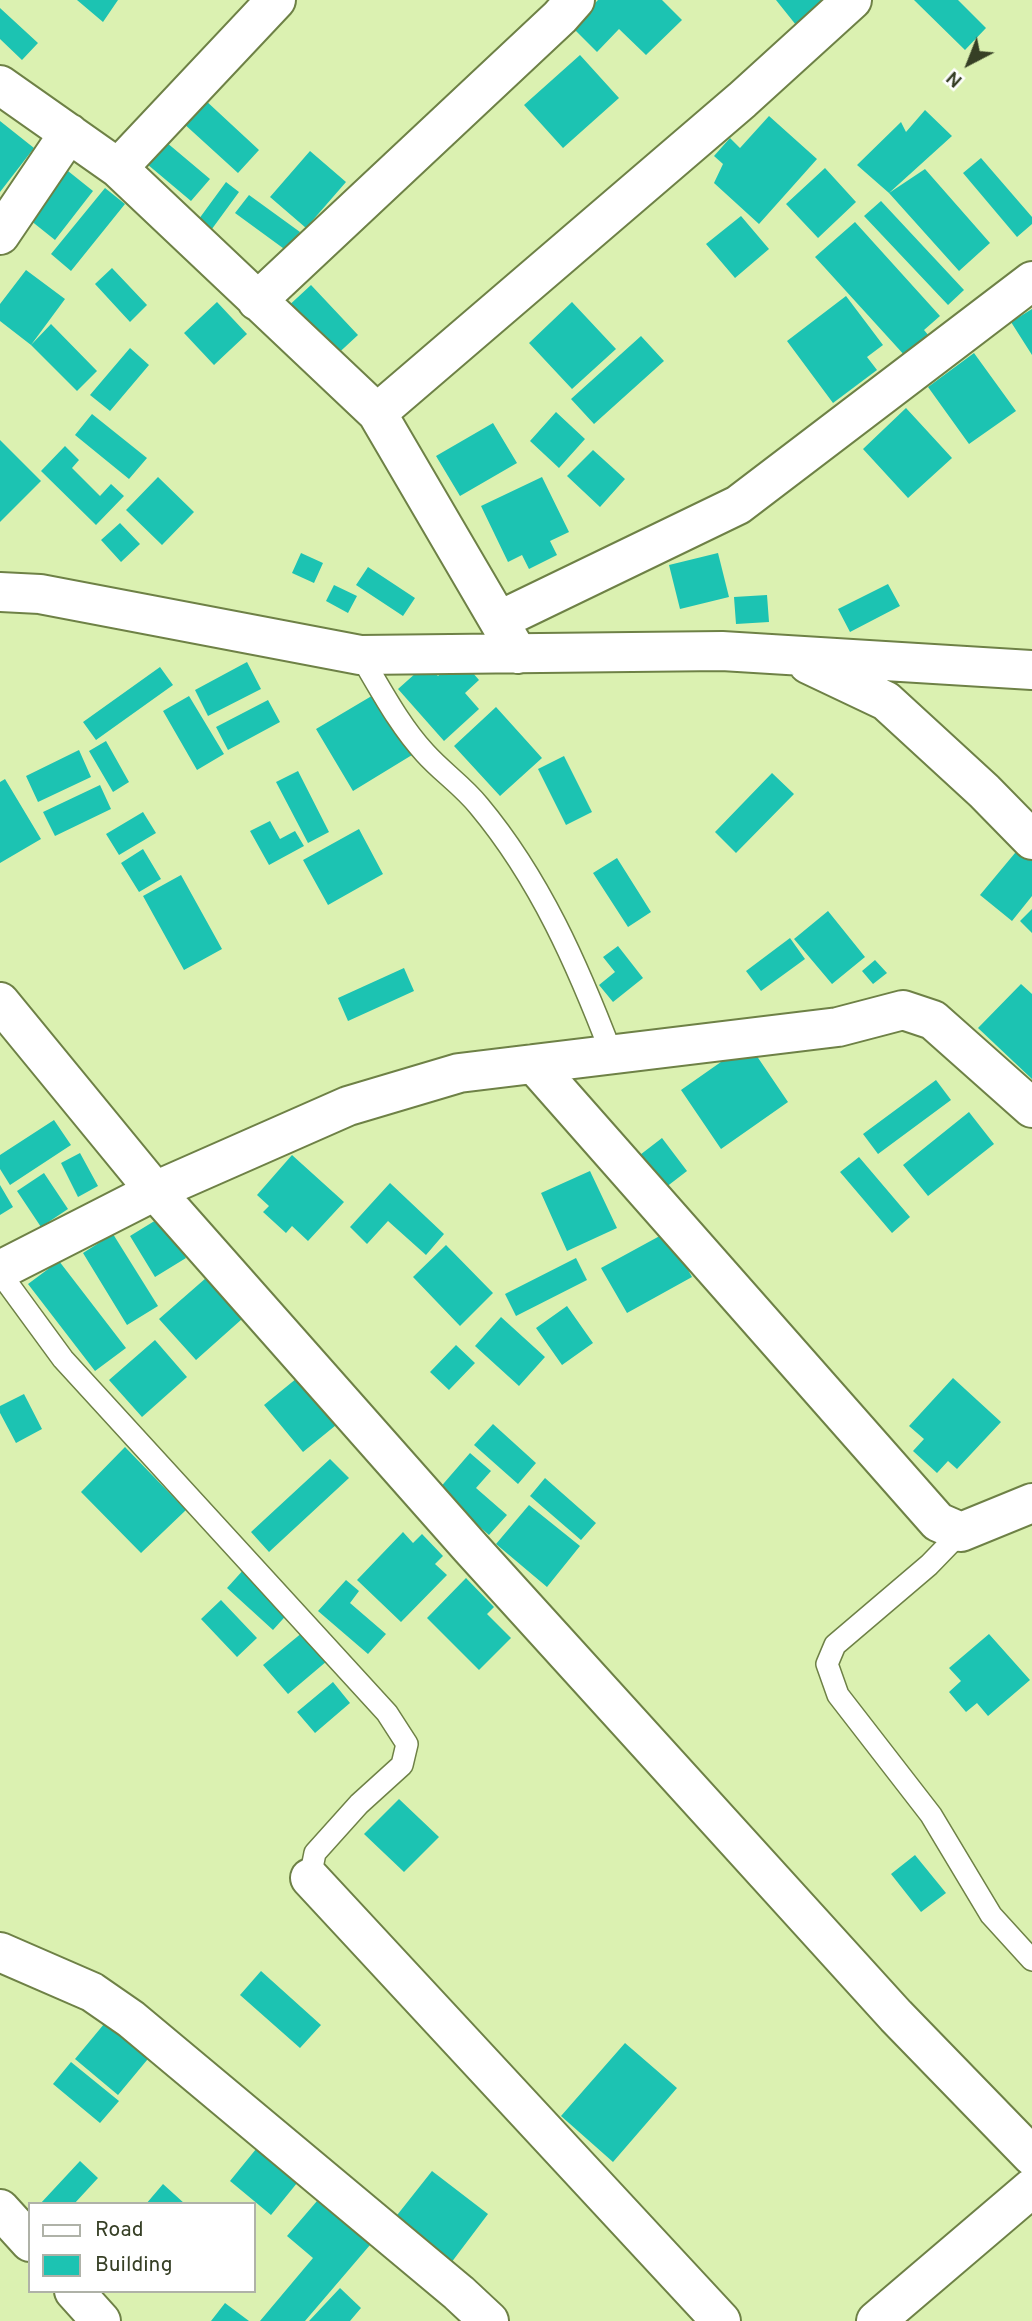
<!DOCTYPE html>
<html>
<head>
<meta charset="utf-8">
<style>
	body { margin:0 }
	#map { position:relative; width:1032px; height:2321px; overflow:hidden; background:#dbf1b1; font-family:Overpass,sans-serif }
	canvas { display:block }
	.legend { position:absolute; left:28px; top:2202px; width:228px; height:91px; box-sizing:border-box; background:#fff; border:2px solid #afb2a8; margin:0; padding:9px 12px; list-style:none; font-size:21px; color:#363f25 }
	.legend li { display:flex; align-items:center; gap:14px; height:35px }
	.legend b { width:35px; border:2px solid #afb2a8 }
	.north { position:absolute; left:934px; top:28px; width:70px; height:70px; -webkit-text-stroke:5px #fff; paint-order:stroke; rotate:222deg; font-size:19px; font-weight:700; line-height:28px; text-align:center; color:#363f25 }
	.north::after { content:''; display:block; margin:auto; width:24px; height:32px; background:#363f25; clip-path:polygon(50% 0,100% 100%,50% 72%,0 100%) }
</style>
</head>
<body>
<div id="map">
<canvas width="1032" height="2321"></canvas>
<ul class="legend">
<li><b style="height:9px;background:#fff"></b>Road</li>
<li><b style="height:19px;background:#1cc3b2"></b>Building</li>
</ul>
<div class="north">N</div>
</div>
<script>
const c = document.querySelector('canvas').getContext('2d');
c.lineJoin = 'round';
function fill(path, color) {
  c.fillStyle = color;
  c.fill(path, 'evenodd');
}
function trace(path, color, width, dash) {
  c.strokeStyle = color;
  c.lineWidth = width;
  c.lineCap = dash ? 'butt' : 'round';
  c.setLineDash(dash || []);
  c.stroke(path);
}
const building = new Path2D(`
	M77 0H118L103 22Z
	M598 0H662L682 20 646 55 619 29 597 52 572 27Z
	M776 0H826L796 25Z
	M914 0H958L986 28 965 50Z
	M0 8 38 43 22 60 0 39Z
	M580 55 619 98 563 148 524 105Z
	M204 99 259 150 238 173 182 122Z
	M925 110 952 136 889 193 857 165 901 122 906 132Z
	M769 116 817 159 759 224 714 183 723 164 714 156 730 138 740 148Z
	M0 121 34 148 0 192Z
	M166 142 210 179 191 201 147 164Z
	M310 151 346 182 306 228 270 197Z
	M981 158 1032 217V224L1017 237 963 173Z
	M58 163 93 191 55 240 20 212Z
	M825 168 856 202 818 238 786 204Z
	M925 169 990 243 959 271 889 193Z
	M226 182 239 192 209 233 196 223Z
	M105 188 125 204 71 271 51 254Z
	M249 195 300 232 287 251 235 213Z
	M881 201 964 290 948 305 864 216Z
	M741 216 769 249 735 278 706 244Z
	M855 222 940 316 924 330 929 336 906 357 815 257Z
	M112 268 147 305 130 322 95 284Z
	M26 270 65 299 31 345 0 321V304Z
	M311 285 358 335 331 360 284 310Z
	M846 296 883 345 867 357 877 370 833 403 787 341Z
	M217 302 247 334 214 365 184 333Z
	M572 302 616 349 572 389 529 343Z
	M1032 309V355L1011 322Z
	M51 324 97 371 77 391 31 345Z
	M641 336 664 361 594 424 571 399Z
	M130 348 149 365 110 411 90 395Z
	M974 353 1016 411 969 444 928 387Z
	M906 408 952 458 908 498 863 449Z
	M556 412 585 439 559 468 530 441Z
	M92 414 147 458 129 479 75 435Z
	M493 423 517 463 460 496 436 456Z
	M0 440 41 481 0 522Z
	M65 446 79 460 72 468 100 496 111 484 124 496 96 525 41 471Z
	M593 450 625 479 600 507 567 476Z
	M158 477 194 512 162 545 126 510Z
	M542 477 569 532 550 541 557 555 529 569 522 555 508 562 481 506Z
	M120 523 140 544 121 562 101 540Z
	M301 553 323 563 314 583 292 573Z
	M718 553 729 597 680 609 669 565Z
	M368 567 415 598 403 616 356 585Z
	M888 584 900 606 850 632 838 609Z
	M334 585 357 596 348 613 326 601Z
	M767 595 769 622 736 624 734 597Z
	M459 657 479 680 465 693 479 709 444 741 398 689 426 664 438 676Z
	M247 662 261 689 208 716 195 690Z
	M160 667 173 685 96 740 83 722Z
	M375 694 412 755 353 791 316 729Z
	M189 696 224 754 197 770 163 711Z
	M268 700 280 722 228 750 216 727Z
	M496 707 542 758 500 796 454 746Z
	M106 741 129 782 113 792 89 751Z
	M79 750 91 777 38 802 26 776Z
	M564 756 592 812 566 825 538 769Z
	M298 771 329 832 308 843 276 782Z
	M772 773 794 794 736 853 715 832Z
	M5 779 41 839 0 863V782Z
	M100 785 111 809 55 836 43 812Z
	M143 812 156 833 119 855 106 834Z
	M270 821 280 839 295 831 304 846 269 865 250 831Z
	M359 829 383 874 328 905 303 860Z
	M1025 841 1032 847V896L1012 921 980 895Z
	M143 849 161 879 139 892 121 863Z
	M617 858 651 912 628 927 593 873Z
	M181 875 222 949 184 970 143 896Z
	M1032 909V933L1020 921Z
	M828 911 865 957 832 984 794 939Z
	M790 938 805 959 761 991 746 971Z
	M618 946 643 978 613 1002 599 985 615 972 603 957Z
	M875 960 887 973 873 984 862 971Z
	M404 968 414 991 348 1021 338 998Z
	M1021 984 1032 994V1079L978 1028Z
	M748 1043 788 1102 721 1149 681 1090Z
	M936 1080 951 1100 878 1154 863 1134Z
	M969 1112 994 1144 928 1196 903 1165Z
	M54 1120 71 1145 10 1185 0 1169V1155Z
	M662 1138 687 1171 661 1191 636 1158Z
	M80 1153 98 1186 78 1197 61 1163Z
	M292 1155 344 1202 308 1241 292 1226 286 1233 263 1212 269 1206 257 1195Z
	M859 1157 910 1217 892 1233 840 1172Z
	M590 1171 617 1228 567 1251 541 1193Z
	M44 1173 68 1209 41 1227 17 1191Z
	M390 1183 444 1234 426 1255 388 1221 367 1244 350 1227Z
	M0 1185 13 1207 0 1215Z
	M161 1217 186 1258 155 1277 130 1236Z
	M667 1232 692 1277 627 1313 601 1268Z
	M113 1234 158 1306 127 1325 83 1253Z
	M446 1245 493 1293 460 1326 413 1277Z
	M576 1258 587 1280 516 1316 505 1294Z
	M59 1261 126 1348 95 1371 28 1284Z
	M206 1278 242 1319 196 1360 159 1319Z
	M567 1306 593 1343 562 1365 536 1328Z
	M501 1317 545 1357 519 1386 475 1346Z
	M155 1340 187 1377 142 1417 109 1380Z
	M456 1345 475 1363 449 1390 430 1372Z
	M302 1374 341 1421 303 1452 264 1405Z
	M953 1378 1001 1422 957 1469 948 1461 937 1473 913 1451 924 1439 909 1426Z
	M24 1394 42 1429 16 1443 0 1413V1406Z
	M493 1424 536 1463 518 1484 474 1445Z
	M125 1447 186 1510 141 1553 81 1492Z
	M470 1453 491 1471 476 1488 507 1515 489 1535 438 1490Z
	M330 1459 349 1478 269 1552 251 1532Z
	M545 1478 596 1523 581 1540 530 1496Z
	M529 1505 580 1546 547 1587 496 1544Z
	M403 1532 413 1543 422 1534 443 1556 435 1564 447 1575 401 1622 357 1580Z
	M245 1568 291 1610 273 1630 227 1588Z
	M466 1578 494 1607 487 1614 511 1638 479 1670 427 1618Z
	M346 1580 359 1591 350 1603 386 1634 368 1654 318 1611Z
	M221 1600 257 1638 237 1657 201 1619Z
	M303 1632 327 1661 288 1694 263 1665Z
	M989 1634 1030 1680 988 1716 977 1703 966 1712 949 1692 961 1681 949 1668Z
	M333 1682 350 1703 315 1733 297 1712Z
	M399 1799 439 1837 404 1872 364 1834Z
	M915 1855 946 1893 921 1912 891 1874Z
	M261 1971 321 2025 300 2048 240 1995Z
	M114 2012 157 2048 118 2095 75 2059Z
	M625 2043 677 2088 613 2162 561 2116Z
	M71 2062 119 2101 100 2123 53 2084Z
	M265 2138 306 2172 271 2215 230 2181Z
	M80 2161 98 2178 74 2204H40Z
	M432 2171 488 2214 451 2263 394 2219Z
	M163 2184 185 2204H146Z
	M317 2201 330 2212 337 2203 363 2225 356 2233 370 2245 305 2321H260L313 2258 287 2236Z
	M340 2288 361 2308 350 2321H309Z
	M225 2303 249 2321H211Z`);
const service = new Path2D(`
	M360 655C380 688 399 725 425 753 442 772 463 786 479 806 540 879 578 966 612 1055
	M0 1273 63 1359 387 1713 407 1744 402 1765 359 1804 315 1853 310 1878
	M961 1532 929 1565 835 1645 827 1664 838 1695 931 1815 991 1915 1032 1960`);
const minor = new Path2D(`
	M0 85 118 168 377 413 518 654
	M118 168 276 0
	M0 235 69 133
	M257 301 560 17 575 0
	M377 413 742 100 852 0
	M0 592 40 594 360 655 722 651 1032 670
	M500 620 738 505 1032 281
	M808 664 886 701 984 791 1032 840
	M0 1002 155 1191 470 1547 896 2016 1032 2156
	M534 1064 938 1522 961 1532 1032 1503
	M0 1270 155 1191 348 1106 459 1073 838 1027 903 1010 933 1020 1032 1108
	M310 1878 721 2321
	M0 1952 92 1992 131 2019 459 2293 489 2321
	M0 2209 30 2242
	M74 2291 101 2321
	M876 2321 1032 2188`);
fill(building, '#1cc3b2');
trace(service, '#6e8146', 24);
trace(minor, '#6e8146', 42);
trace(service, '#fff', 21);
trace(minor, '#fff', 38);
</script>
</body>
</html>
